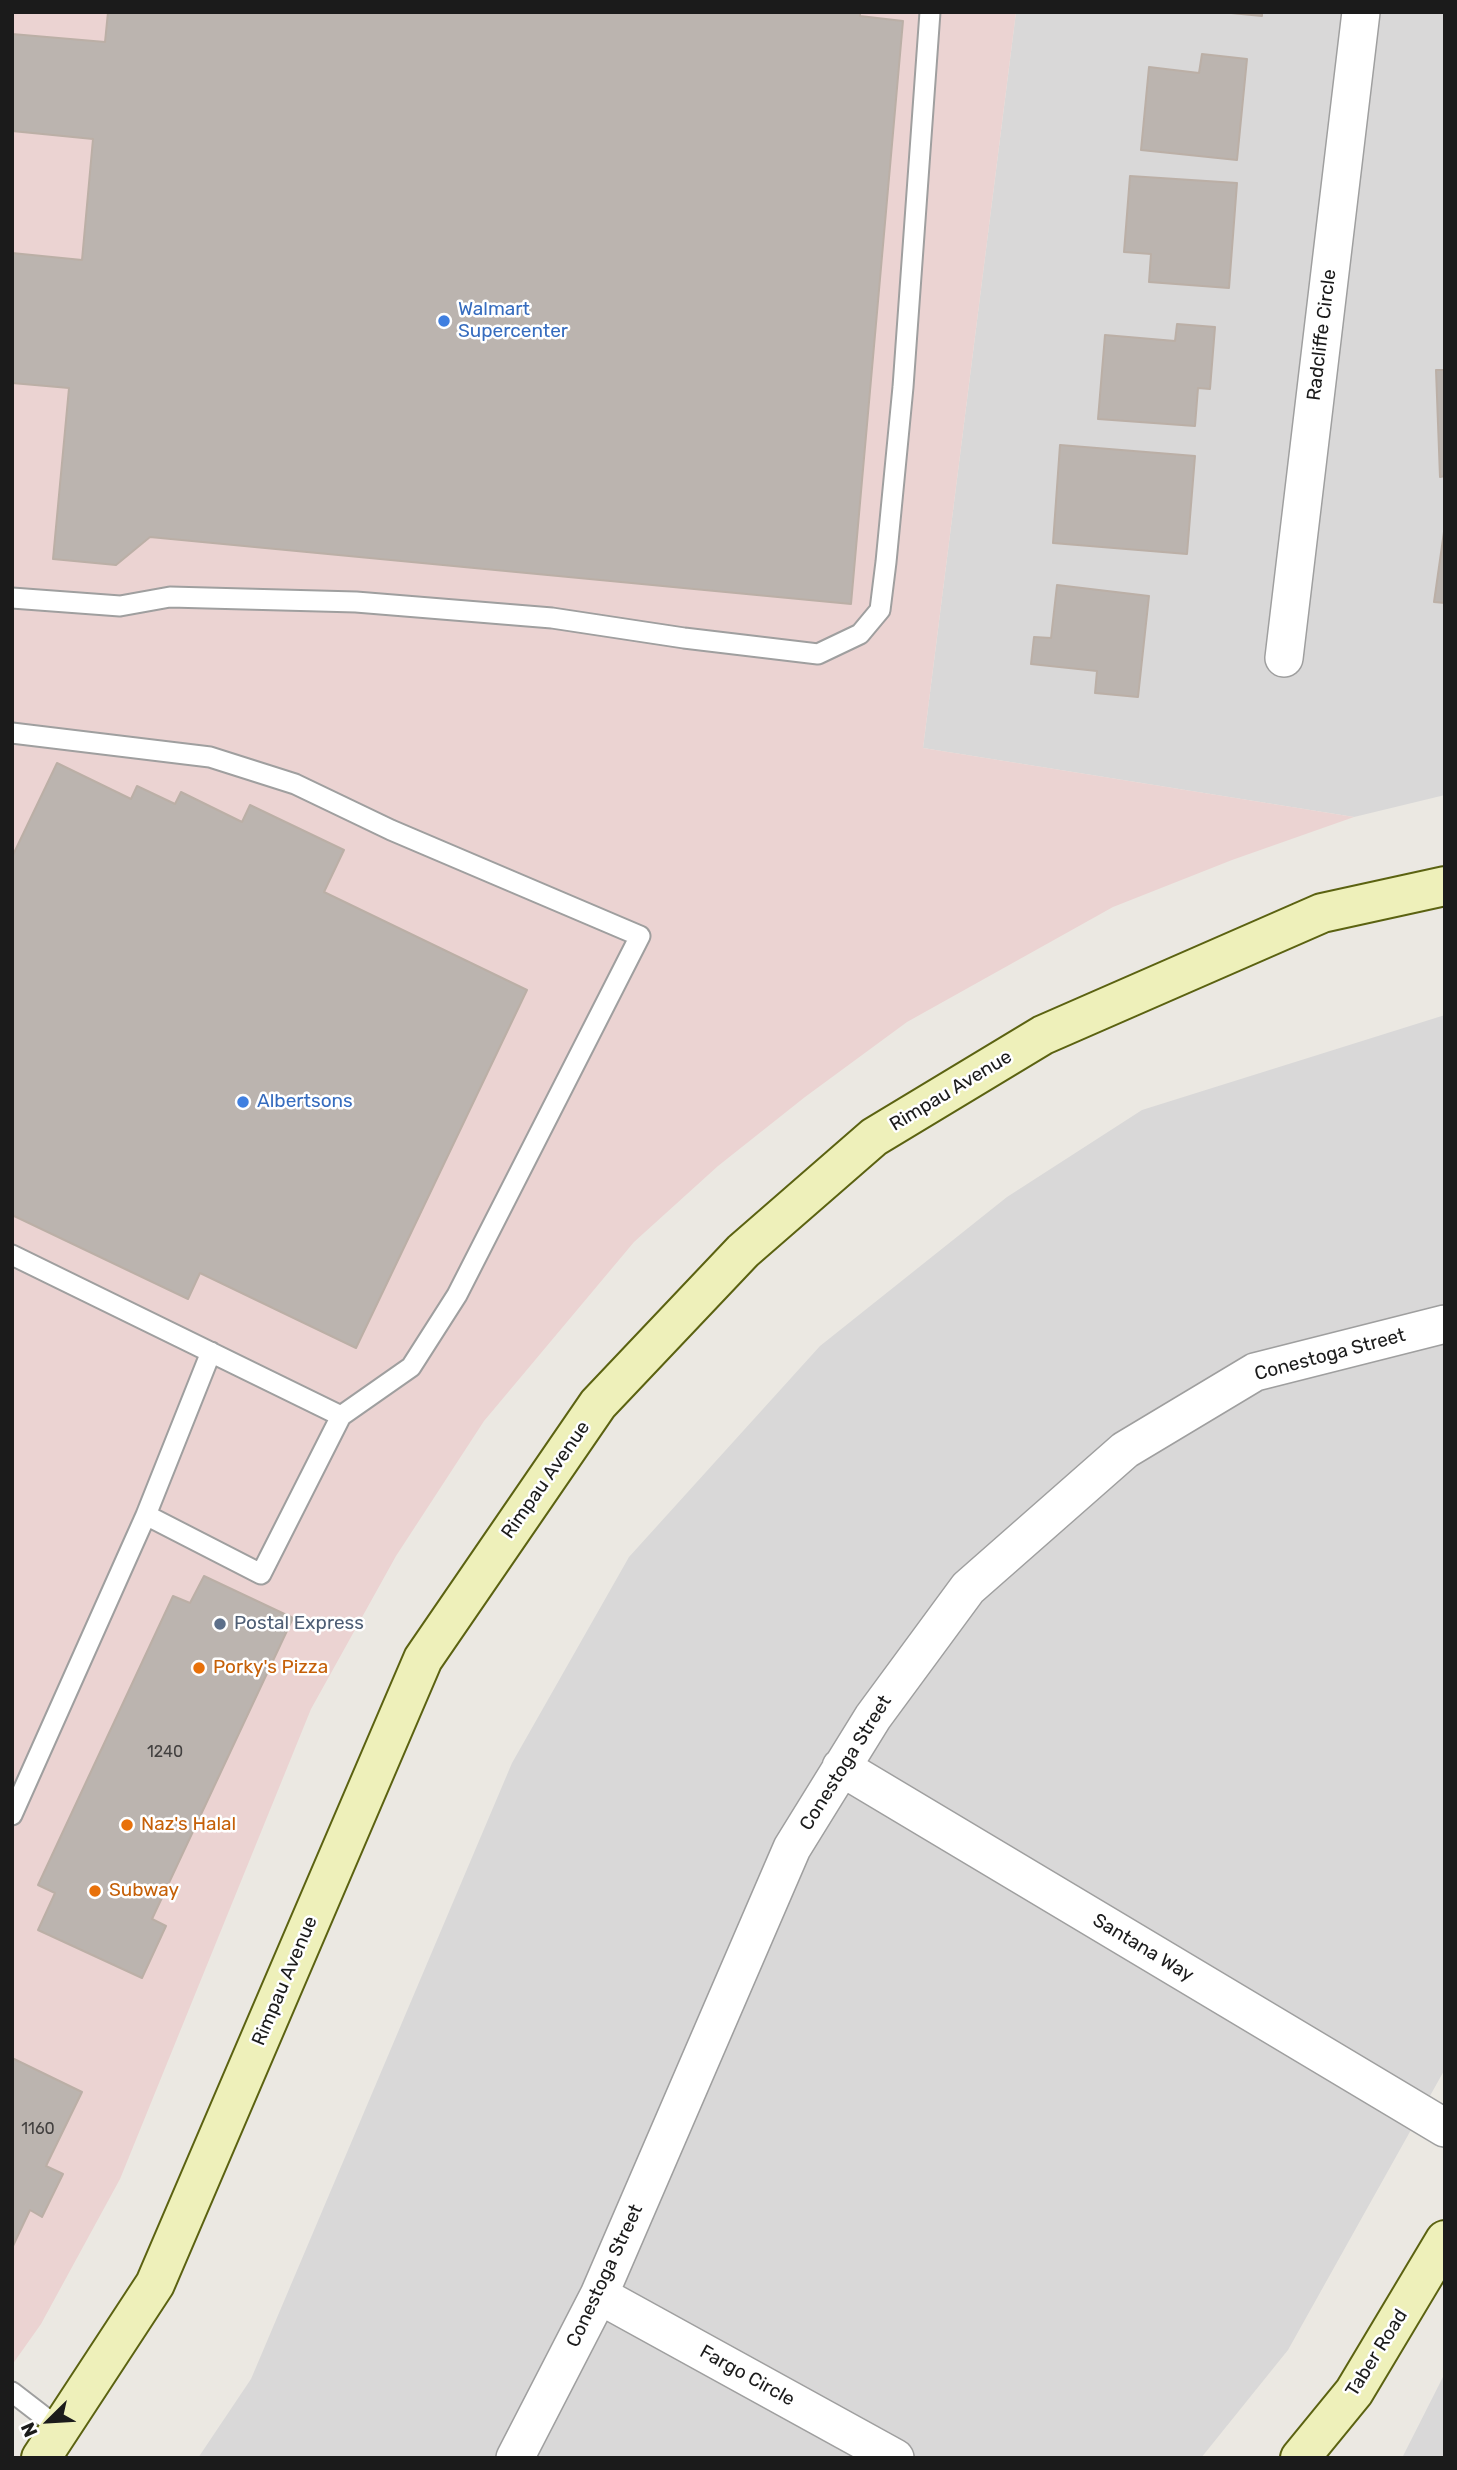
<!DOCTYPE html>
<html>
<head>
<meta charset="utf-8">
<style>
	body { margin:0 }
	#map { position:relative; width:1457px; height:2470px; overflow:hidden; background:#ebe8e2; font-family:Rubik,sans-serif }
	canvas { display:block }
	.frame { position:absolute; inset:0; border:14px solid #1b1b1b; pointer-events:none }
	.north { position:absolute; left:14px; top:2386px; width:70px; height:70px; -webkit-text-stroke:5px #fff; paint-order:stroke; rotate:246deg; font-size:19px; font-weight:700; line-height:28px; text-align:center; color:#1b1b1b }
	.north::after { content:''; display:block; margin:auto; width:24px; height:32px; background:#1b1b1b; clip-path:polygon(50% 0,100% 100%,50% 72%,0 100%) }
</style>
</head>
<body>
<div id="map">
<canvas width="1457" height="2470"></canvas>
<div class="frame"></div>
<div class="north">N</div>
</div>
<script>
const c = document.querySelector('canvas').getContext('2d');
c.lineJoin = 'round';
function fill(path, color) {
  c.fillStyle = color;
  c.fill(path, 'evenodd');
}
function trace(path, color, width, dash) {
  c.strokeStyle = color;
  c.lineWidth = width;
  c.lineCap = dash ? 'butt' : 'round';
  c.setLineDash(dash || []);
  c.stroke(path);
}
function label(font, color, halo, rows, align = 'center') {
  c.font = font + ' Rubik,sans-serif';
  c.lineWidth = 5;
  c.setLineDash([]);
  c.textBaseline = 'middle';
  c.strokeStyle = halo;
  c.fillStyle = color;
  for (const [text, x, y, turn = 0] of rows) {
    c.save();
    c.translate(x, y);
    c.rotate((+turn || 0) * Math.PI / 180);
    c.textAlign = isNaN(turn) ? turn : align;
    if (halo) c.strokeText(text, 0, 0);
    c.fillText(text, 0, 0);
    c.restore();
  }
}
const residential = new Path2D(`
	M1016 12H1445V795L1354 817 923 748Z
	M1445 1015V2069L1288 2350 1201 2458H198L251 2379 512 1763 629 1557 820 1346 1007 1197 1142 1110Z
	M1445 2373V2458H1402Z`);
const commercial = new Path2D(`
	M12 12H1016L923 748 1354 817 1232 860 1113 907 907 1022 805 1097 718 1166 634 1242 484 1421 396 1556 311 1709 120 2179 41 2324 12 2365Z`);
const building = new Path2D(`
	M108 12H860V16L903 21 851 604 150 537 116 565 53 559 69 388 12 383V253L82 260 93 139 12 131V34L105 42Z
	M1221 12H1262V16Z
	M1202 54 1247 59 1237 160 1141 150 1149 67 1199 73Z
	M1130 176 1237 183 1229 288 1149 282 1151 254 1124 252Z
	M1177 324 1215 327 1210 389 1198 388 1195 426 1098 419 1105 335 1175 341Z
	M1436 370H1445V476L1440 477Z
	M1060 445 1195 456 1187 554 1053 543Z
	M1445 525V603L1434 602Z
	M1057 585 1149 596 1138 697 1095 693 1097 671 1031 664 1034 637 1051 638Z
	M57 763 131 799 137 786 175 804 181 792 242 822 250 805 344 850 324 892 527 990 356 1348 200 1273 188 1299 12 1215V857Z
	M204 1576 293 1618 152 1919 166 1926 142 1978 38 1930 55 1893 38 1885 173 1596 190 1603Z
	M12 2058 82 2092 46 2166 63 2174 42 2217 30 2210 12 2248Z`);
const lane = new Path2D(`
	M12 598 120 606 170 597 356 602 552 618 684 638 818 654 860 634 880 610 886 562 903 387 930 12
	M12 733 210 757 295 784 391 830 640 936 457 1295 411 1367 341 1416
	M12 1255 341 1416 261 1574 146 1515 12 1815
	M146 1515 211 1352
	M12 2392 60 2429`);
const street = new Path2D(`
	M1284 658 1361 12
	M841 1767 1445 2128
	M599 2295 895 2458
	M515 2458 599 2295 792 1848 873 1717 968 1588 1125 1450 1255 1372 1445 1324`);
const secondary = new Path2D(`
	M41 2458 155 2284 423 1659 598 1404 743 1251 874 1137 1043 1035 1322 913 1445 886
	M1300 2458 1354 2392 1445 2240`);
const markers = [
	[444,321,7,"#3f7fe0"],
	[243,1102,7,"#3f7fe0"],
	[220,1624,7,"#5c6f8a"],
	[199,1668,7,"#e8710a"],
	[127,1825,7,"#e8710a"],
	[95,1891,7,"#e8710a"]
];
const numberNames = [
	["1240",165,1752],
	["1160",38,2129]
];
const shopNames = [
	["Walmart",458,310],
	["Supercenter",458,332],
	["Albertsons",257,1102]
];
const streetNames = [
	["Radcliffe Circle",1322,335,-83],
	["Rimpau Avenue",951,1091,-31],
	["Conestoga Street",1330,1355,-15],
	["Rimpau Avenue",546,1480,-55],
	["Conestoga Street",846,1763,-58],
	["Santana Way",1143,1948,31],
	["Rimpau Avenue",285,1981,-67],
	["Conestoga Street",605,2276,-65],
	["Taber Road",1377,2353,-58],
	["Fargo Circle",747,2376,29]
];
const serviceNames = [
	["Postal Express",234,1624]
];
const foodNames = [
	["Porky's Pizza",213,1668],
	["Naz's Halal",141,1825],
	["Subway",109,1891]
];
fill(residential, '#d9d8d8');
fill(commercial, '#ebd3d2');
fill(building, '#bbb4af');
trace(building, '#bbafa6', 2);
trace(lane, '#9f9f9f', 23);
trace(street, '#9f9f9f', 40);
trace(secondary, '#5b6211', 42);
trace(lane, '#fff', 19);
trace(street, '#fff', 37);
trace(secondary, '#eef0ba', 38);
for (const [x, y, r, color] of markers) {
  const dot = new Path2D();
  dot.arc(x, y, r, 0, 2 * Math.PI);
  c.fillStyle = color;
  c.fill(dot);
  trace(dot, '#fff', 2.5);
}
label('16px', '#434140', null, numberNames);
label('19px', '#366cbe', '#fff', shopNames, 'left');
label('19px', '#1b1b1b', '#fff', streetNames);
label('19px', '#4e5e75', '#fff', serviceNames, 'left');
label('19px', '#c56008', '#fff', foodNames, 'left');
</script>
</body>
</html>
